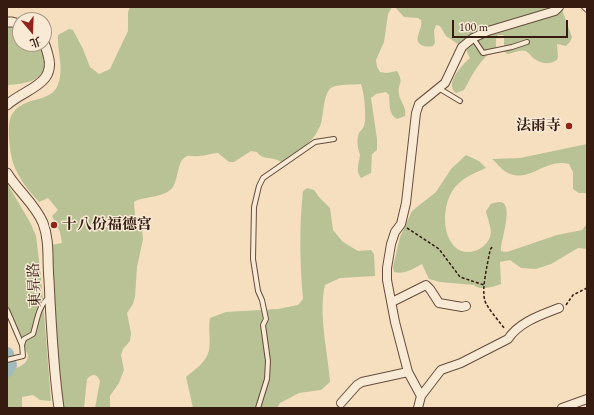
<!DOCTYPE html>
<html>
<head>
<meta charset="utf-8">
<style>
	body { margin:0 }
	#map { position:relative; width:594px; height:415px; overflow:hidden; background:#f5dfbf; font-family:"EB Garamond","Noto Serif TC",serif }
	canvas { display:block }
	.frame { position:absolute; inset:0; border:8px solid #351b10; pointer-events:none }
	.north { position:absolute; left:12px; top:12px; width:40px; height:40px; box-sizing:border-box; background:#f8ead5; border:1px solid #aa9786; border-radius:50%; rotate:161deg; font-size:11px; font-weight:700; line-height:16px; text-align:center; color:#351b10 }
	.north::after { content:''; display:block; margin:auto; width:14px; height:18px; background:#8f2418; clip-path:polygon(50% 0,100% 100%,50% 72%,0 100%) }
	.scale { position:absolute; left:452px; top:20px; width:116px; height:18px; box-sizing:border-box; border:2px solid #351b10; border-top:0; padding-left:5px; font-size:12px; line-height:14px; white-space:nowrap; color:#351b10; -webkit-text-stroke:3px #f8ead5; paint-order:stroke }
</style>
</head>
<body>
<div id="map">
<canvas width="594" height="415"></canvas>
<div class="frame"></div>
<div class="north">北</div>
<div class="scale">100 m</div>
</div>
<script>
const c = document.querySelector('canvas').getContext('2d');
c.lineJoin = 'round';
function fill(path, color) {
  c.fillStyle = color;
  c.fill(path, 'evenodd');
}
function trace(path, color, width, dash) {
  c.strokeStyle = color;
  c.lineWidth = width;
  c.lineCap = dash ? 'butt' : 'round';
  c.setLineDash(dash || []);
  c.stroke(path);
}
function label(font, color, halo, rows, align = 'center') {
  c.font = font + ' "EB Garamond","Noto Serif TC",serif';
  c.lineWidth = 3;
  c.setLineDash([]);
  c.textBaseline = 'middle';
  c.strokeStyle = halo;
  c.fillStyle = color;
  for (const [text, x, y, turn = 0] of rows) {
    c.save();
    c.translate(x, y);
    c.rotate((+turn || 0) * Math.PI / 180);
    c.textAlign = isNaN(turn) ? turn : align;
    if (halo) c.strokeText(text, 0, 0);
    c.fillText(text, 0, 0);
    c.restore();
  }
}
const green = new Path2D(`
	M130 7H392L388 14 384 42 376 60 377 67 380 72 387 73 397 71C405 84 397 83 399 94 400 102 407 107 405 116L397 119C388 114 390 104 389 95L386 92 376 94 371 98 377 139V150L372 154 371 173 361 178C355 170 359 164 360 155 358 149 356 140 359 133 360 131 363 129 364 126 367 118 364 92 361 84 354 85 339 84 333 87 324 90 324 110 322 118 322 123 319 128 317 132 312 142 292 158 281 162 273 156 263 161 257 152L251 151 234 162H229L218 153C211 153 206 156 199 156 195 157 191 155 187 156 175 161 180 184 169 191 159 198 139 197 134 202L135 216 142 227 143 239 137 267 135 297 133 304 127 313 131 333 130 341 123 349 121 355 124 370 119 383 110 396V408H95L100 381 97 376C93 374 91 375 87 379L84 408H63L59 386 52 245 62 243 60 232 52 216 58 210 48 198 39 202C30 192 22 183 16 170 10 158 7 132 10 119 12 113 17 107 22 105 33 98 50 100 57 87 65 70 57 52 58 35L69 29 73 30 83 49 90 67 99 74 110 69 128 31V12Z
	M395 7H561L572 37 570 42 566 46 557 44 558 57 557 60C548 65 542 64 533 58 531 56 529 53 526 51 521 49 513 53 507 54L504 51V36L503 35H498L496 39V49C480 58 473 74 464 90L456 93C444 84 462 65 470 58L466 50 469 46 488 35 458 44 446 36 440 26 436 25 434 31 435 43 433 46C427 47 422 47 418 42 416 34 423 28 421 20L418 18 404 17Z
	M10 25 20 28V44H38C50 58 48 77 28 82 22 84 15 84 9 85L7 87V26Z
	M587 144V193H579L573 189V172L569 164C543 158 530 185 506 172 501 169 497 163 492 159L520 158Z
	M466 155 479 161 486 168C477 172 464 177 457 185 443 199 440 232 455 247 465 257 485 251 490 237 493 230 487 218 486 211L491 204C493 203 497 202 500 202 515 203 500 242 501 251L507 252 557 235 582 230 587 224V249L578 248 551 264 536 269 521 268 510 260 500 262 501 284C492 287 481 291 474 285L440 282 429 279 422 264C413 269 403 275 394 272L393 267 400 237 412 211 436 192 451 169Z
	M7 183 31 224 36 236 41 277 51 401 40 400 33 395 22 397V408H7V370C16 369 28 365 28 355L7 314Z
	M307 188 314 190 319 197 330 208 333 230 343 242 358 251 371 250 374 254 375 276 340 278 325 285C318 314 328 352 330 382L321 390 299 393 280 403 277 408H193L186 377C194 370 207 362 209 350 211 340 208 329 210 318L226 312 278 309 298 305 303 299C300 264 299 227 303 191Z`);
const river = new Path2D(`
	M7 354 10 365 7 370`);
const path = new Path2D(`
	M407 228 439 249 460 277 484 285
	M492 247 490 250C488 263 481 289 485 301 486 306 501 324 505 329
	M566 305 573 295 587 288`);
const service = new Path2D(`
	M584 7 587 10
	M473 38 483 53 512 47 527 42
	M440 89 460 101
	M7 310 22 345
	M7 360 23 356 22 345 24 339 33 334C37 321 38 307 48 298
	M258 408 267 379 268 361 263 325 266 319 262 300 258 291 253 259 254 207 259 186 263 178 315 142 334 139`);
const minor = new Path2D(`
	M392 302 426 285 430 289 439 303 462 307 466 306
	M421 396 441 370 461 363 508 339C519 322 541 315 559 308
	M341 403 357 385 362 382 408 372
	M418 408 421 396 408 372 395 322 387 280V268L391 244 395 232 401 224 406 203 416 113 419 104 445 83 462 47 473 38 488 31 555 11 559 7
	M562 408 587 399`);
const tertiary = new Path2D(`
	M7 22H12L20 24
	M7 105C24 89 57 85 48 55 47 51 46 47 44 43
	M7 173C17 190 35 204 43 223 50 241 47 261 49 280 51 323 53 366 59 408`);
const markers = [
	[569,126,4,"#8f2418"],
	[54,225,4,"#8f2418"]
];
const poiNames = [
	["法雨寺",561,126],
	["十八份福德宮",62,225,"left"]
];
const streetNames = [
	["東昇路",35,285,-93]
];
fill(green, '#b8c295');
trace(river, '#a1babc', 14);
trace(service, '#654c3c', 6);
trace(minor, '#654c3c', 10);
trace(tertiary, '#654c3c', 11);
trace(path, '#351b10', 1.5, [3, 2]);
trace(service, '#f8ead5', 4);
trace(minor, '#f8ead5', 8);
trace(tertiary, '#f8ead5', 9);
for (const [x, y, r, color] of markers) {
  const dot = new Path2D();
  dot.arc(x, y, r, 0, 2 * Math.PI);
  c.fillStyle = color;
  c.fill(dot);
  trace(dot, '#f8ead5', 1.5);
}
label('bold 15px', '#351b10', '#f8ead5', poiNames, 'right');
label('15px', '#351b10', '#f8ead5', streetNames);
</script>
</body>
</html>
